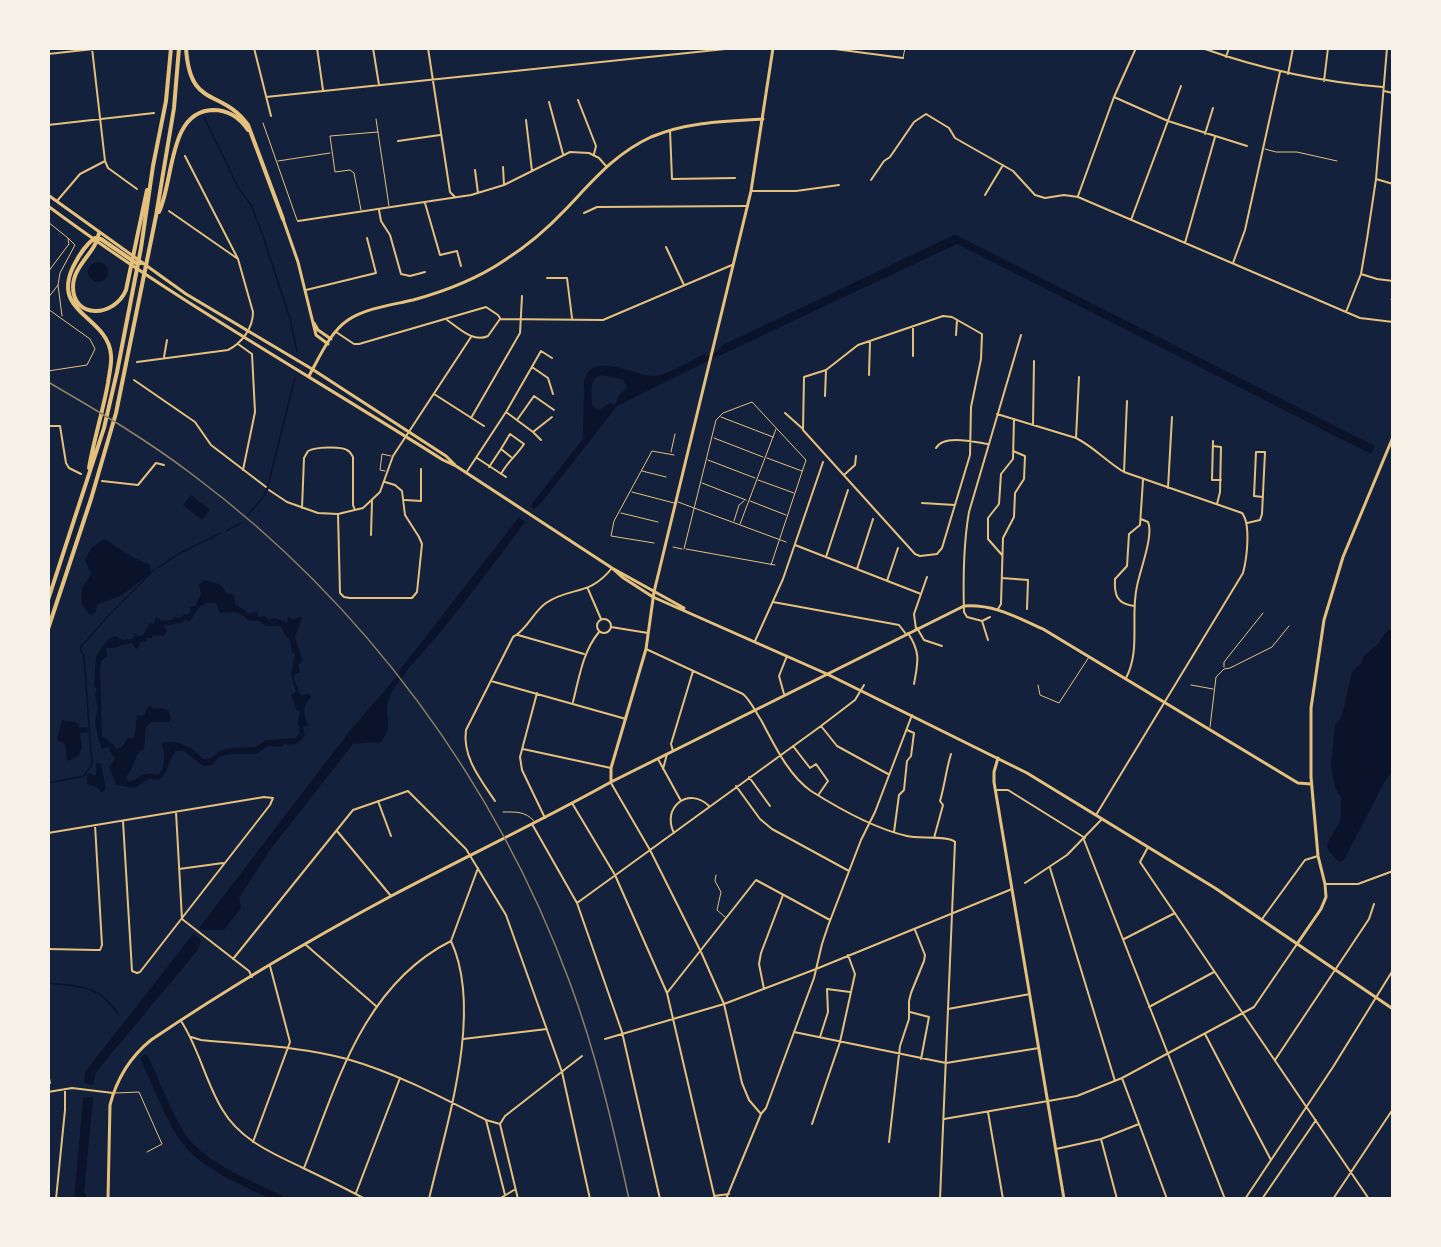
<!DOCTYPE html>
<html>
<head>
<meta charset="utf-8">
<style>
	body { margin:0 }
	#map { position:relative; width:1441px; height:1247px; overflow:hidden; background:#14213d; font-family:"Work Sans",sans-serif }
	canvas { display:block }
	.frame { position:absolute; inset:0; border:50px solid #f6f1e7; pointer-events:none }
</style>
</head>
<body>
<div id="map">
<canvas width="1441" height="1247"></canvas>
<div class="frame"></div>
</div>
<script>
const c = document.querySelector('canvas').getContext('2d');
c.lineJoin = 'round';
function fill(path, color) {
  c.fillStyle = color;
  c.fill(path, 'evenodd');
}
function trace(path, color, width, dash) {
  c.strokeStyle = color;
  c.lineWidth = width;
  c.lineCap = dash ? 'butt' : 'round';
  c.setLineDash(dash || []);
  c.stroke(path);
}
const water = new Path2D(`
	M954 235H956L1375 446 1371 454 957 244 719 356 721 346Z
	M88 272a10 10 0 1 1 20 0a10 10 0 1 1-20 0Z
	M706 353 704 363 617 406 542 502 534 509 530 506 583 439 584 381C593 349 633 377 655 376 664 376 696 358 706 353ZM601 375 622 379 627 386 625 390 618 396 617 401 614 405 609 403 601 409 595 408 592 405C592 394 588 379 601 375Z
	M191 495 210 510 202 520 183 505Z
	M519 517 526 522 523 525C496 560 470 596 442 630 428 647 410 665 398 683 393 689 387 699 387 708 387 722 392 728 381 742L353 744 270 850 239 898 241 908 224 930H204L199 928 352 728 398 675 402 667Z
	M104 539 134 558 150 565 151 573 122 595 97 605 96 612 90 615 81 603 82 588 91 574 85 560 91 548Z
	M204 580 219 584 225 590V593L234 595 235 604 246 611 248 614 257 611 258 617 265 616 269 620 275 618 287 623 288 617 294 620 298 617 302 618 295 637 302 659 301 663 298 664 300 672 295 674 294 679 301 696 309 693 311 698C301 705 304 716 309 725L303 727 305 734C301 742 295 746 285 744L282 747 268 746 256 754H231L219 757 212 765 203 766 184 751H175C168 761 166 787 150 778L135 788 116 785 109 767 115 758 110 752V746L102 749C98 738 92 720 98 710L95 694 97 690 94 685 96 656 108 639 116 636 122 640 133 639 135 633 138 637 143 635 150 623 154 624 156 617 163 621 172 620 174 617 181 618 184 614 188 615 191 611 190 607 195 606 201 594 199 585ZM205 603H216L220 613C231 612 241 611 247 620L259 621 266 626H280C284 631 285 636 290 640L292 653 295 654 291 674 296 692 291 695 296 710 300 711 298 723 300 733 295 738 266 740 256 747 232 748 221 750 210 759H204L191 748 176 742H164L162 744C165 754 166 767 158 775 145 770 140 778 128 782L126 776C128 774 131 771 132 768 136 761 135 753 144 749L146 727 151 722H169L171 718 169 711 161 708 154 709 151 706 148 707 144 715 137 716C135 724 137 731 133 739L128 738 121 748 116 749 114 745 102 736 100 669 101 661 107 656 106 648H115L126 644 132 643 136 649 139 647 140 642H146L147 638H152L153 635 163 636 166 633 167 629 163 626 183 622 185 619 189 622 201 605 202 607Z
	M1393 628V771L1385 781 1344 860 1339 862 1328 850 1327 844 1340 821 1341 813V797L1335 788 1331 766 1335 725 1340 719 1345 704 1351 675 1354 669 1361 664 1363 657 1379 643 1385 633Z
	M62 720 78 723 79 728 87 727 88 732 80 733 82 747 79 756 67 761 65 744 57 740Z
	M96 763 101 764 106 789 102 793 98 788 87 784V775L89 773 94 776 96 774Z
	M193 934 201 940 198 950 96 1072 93 1085 84 1083 85 1072Z
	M85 1097H92L93 1099 84 1192 88 1199H74L83 1099Z`);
const stream = new Path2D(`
	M204 117 239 189 251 205 263 236 290 319 297 351
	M248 515 264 496 268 486 295 378
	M226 531 241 523
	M157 568 180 553 221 533
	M48 783 84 776 92 764 84 657 80 648 109 615 154 570
	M48 983C82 987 98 984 119 1015`);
const canal = new Path2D(`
	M700 362 724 350`);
const river = new Path2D(`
	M145 1059C157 1085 167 1114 183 1138 204 1167 249 1184 280 1199`);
const service = new Path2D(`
	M903 58 905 48
	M376 119 389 206
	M263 123 297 220
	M1265 149 1276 152H1297L1337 161
	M278 161 330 153
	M361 210 354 173 350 170 335 172 330 136 378 132
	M48 222 68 238 75 245 60 273 58 285 62 316
	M48 272 69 244 68 239
	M1393 294 1391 300H1393
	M48 298 58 285
	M48 309 90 339 95 349 87 365 48 371
	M721 417 773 437
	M714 438 763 457
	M671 452 675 434
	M767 458 802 471
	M708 460 755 478
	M385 471 380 470 382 454 391 456
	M642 471 666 477
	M758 480 794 493
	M702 483 746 500
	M632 492 674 503
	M750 501 786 515
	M678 502 786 542
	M621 513 658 522
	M734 521 739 505 744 501
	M740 524 776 429
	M654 543 611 536 614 521 652 451 674 455
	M673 547 682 549
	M684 549 716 420 723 413 752 402 806 460 771 565
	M686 549 775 565
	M1224 667V662L1263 613
	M1038 685 1040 695 1059 703 1089 657
	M1191 685 1213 689
	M1210 727 1216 677 1224 669 1230 668 1272 647 1289 626
	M503 812C516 812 525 811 534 821
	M716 875 715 881 721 892 717 910 725 917
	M115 1093 139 1092 162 1144 147 1152`);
const minor = new Path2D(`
	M92 48 105 161 108 168 137 189
	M254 48 271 116
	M317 48 323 90
	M373 48 379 85
	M428 48 450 192 455 197
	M827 48 903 58
	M1202 48C1261 69 1320 82 1383 87
	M48 54 103 48
	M1226 57 1229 48
	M1288 74 1293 48
	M1324 81 1328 48
	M1384 91 1393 93
	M266 97 735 48
	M1114 97 1168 121 1247 146
	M578 100 596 146 594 154
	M549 102 563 154
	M526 120 532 171
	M48 125 154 113
	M670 130 672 179 735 178
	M1205 134 1213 108
	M398 141 440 135
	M185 156 238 259
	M503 167 504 185
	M475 170 478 193
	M1376 179 1393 184
	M871 180 884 161 890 157 914 122 926 114 949 128 955 138 1013 171 1035 195 1045 198 1064 195 1078 197 1360 318 1393 322
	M751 191H796L839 185
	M985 195 1003 165
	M1078 196 1114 97 1136 48
	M57 201 80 174 105 161
	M425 203 440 255 457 251 461 266
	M379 210 381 221 390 235 401 274 410 276 425 272
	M584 213 597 207 748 206
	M1131 220 1181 86
	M298 221 471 195 504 185 570 152 589 153 599 158 606 166
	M1185 243 1215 137
	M666 247 684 285
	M1233 263 1245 230 1280 72
	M1361 274 1377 279 1393 281
	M547 278H567L572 318
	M306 290 376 273 367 238
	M1346 312 1361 274 1367 239 1376 179 1387 48
	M943 316 952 317 982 334 981 359 971 407 970 455 942 548 937 554 920 556 915 554 803 430 804 377 826 370 858 345Z
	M500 319 603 320 732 265
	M447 320C459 328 473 343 488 336L500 319
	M336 332 354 344H359L486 307 498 315 500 318
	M956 335 957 320
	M238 344 252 354 255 412 243 470
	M913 356V326
	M164 357 167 340
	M137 362 228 350C242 343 253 328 253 312L238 259 169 211
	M532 367 548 378 553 394
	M869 375 870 341
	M134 380 195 422 211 445 266 487
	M434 394 484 426
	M825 396 826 370
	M506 412 533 432 552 417
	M785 413 803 429
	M997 414 1076 438C1094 447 1107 462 1124 472L1242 513C1251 524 1247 558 1243 573L1096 815
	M471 418 520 333 522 296
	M517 420 534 396 554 410
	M1033 425 1034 361
	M48 426H60L66 463 69 468 81 474
	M533 432 541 440
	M1076 438 1079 377
	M1213 441 1212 480H1221
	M1213 446 1221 447 1220 492 1217 504
	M936 448C943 434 975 442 988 444
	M477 458 506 477
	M489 467 501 449
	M1124 472 1127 401
	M466 473 506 412 541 351 552 358
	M501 474C508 461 517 455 524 444L510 434 501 449 511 457
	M844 475 855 465 856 456
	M102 481 138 485 156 463 164 465
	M1168 488 1172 417
	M269 490 287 502 318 513 338 514 363 508 380 492 393 456 471 337
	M405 500 421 501V469
	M922 503 955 505
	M302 508 304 458 308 451C315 447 340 446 347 450 351 452 351 454 353 457V505L355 510
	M338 514 340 593 344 597 350 598H412L417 592 422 544 419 537 405 515 402 491 395 485 385 482
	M1247 523 1260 520 1262 514 1265 452H1256L1254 496 1263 497
	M371 535 372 501
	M795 545 921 594
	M1002 555 988 539V518L999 504 1001 474 1013 459 1014 419
	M826 557 848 490
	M857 569 873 519
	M1002 578 1028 580 1027 609
	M887 581 898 548
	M588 589 601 619
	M773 602 899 625 906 634
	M1134 606C1117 604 1114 595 1115 579L1127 566 1129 534 1140 525 1143 480
	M998 609 1001 604 1003 538 1014 517 1015 493 1024 479 1025 456 1013 451
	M597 626a7 7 0 1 1 14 0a7 7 0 1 1-14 0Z
	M982 621 990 617
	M611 627 648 633
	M917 628 924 640 942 646
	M916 629 914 614 927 577
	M908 633C921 653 918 662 914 684
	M518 635 584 654
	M988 640 982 621 967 617 964 612C963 578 963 546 969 512L1021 335
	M755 641 783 579 823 462
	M646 649 743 694C751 701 755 711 761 720 774 744 788 775 811 791 838 808 876 829 907 836 918 839 949 835 955 842L940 1199
	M1126 678C1141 650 1130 616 1137 586 1140 570 1154 535 1148 522L1141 519
	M491 681 626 719
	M537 693 520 757 522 770 545 818
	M784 694 779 676 787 656
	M573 702C579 678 583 651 599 632
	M821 726 837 746 888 774
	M793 746 810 768 816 764 828 781 819 794
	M523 749 611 768
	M673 751 671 744 693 671
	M658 759 681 801
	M663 769 667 754
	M749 777 770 806
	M611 783 650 850 701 952 724 1004 742 1083 749 1100 761 1114
	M736 786 760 819 772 829 849 871
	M997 790H1008L1085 838
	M378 801 391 836
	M495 801C481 780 462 757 466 730L513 637C527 630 533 612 546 603 571 586 589 597 612 568
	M572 803 615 875 667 993 715 1199
	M176 812 182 919 249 971 252 977
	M532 824 577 903 622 1032 660 1199
	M337 831 391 896
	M894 832 899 795 904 790 907 761 911 756 914 733 907 730
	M48 833 264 797 273 798 270 805 140 972 137 973 132 971 123 821
	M674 833C661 807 689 786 709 806
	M934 838 943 805 940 801C945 784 946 770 951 754
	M1084 840 1225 1199
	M1148 847 1140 862 1369 1199
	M1050 868 1115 1081
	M179 869 223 863
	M1025 883 1067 855 1102 819
	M1326 884H1358L1393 871
	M577 903 821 726 855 700 864 685
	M1262 919 1305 860 1318 856
	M1124 939 1175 913
	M451 941 478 868
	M306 945 376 1006
	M48 949 96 950H100L102 945 95 825
	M233 959 353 810 408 791 466 849 506 915 562 1072 590 1199
	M764 989 759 964 761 953 783 895
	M667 993 756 880 830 920
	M1149 1007 1214 972
	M948 1009 1030 994
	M910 1012 929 1017 921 1059
	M181 1021C199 1048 205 1081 222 1109 240 1140 272 1153 303 1168 324 1178 345 1188 365 1199
	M794 1032 946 1063 1039 1048
	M1205 1034 1271 1160
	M191 1037 201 1040C249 1045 300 1046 347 1059 396 1073 441 1097 486 1120L500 1124
	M820 1037 828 1012 827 989 850 992
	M463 1039 547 1029
	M605 1039 724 1004 816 969 1012 889
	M1275 1060 1369 919 1374 904
	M48 1074 50 1083
	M1122 1078 1167 1199
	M48 1092 72 1088 113 1093
	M988 1112 1003 1199
	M944 1119 1077 1096 1122 1078 1254 1007 1297 944
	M486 1120 505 1195
	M812 1124 840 1042 851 992 855 974 848 955
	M1101 1139 1117 1199
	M253 1142 290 1042 270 966
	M889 1142 900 1046 909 1019V1001L911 993 924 961 925 955 915 930
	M1056 1149 1101 1139 1139 1124
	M304 1168C337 1084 363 985 451 941
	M356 1193 400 1078
	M714 1196 729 1194
	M56 1199 65 1110V1089
	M429 1199C446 1126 484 1012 451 941
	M499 1199 514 1190
	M518 1199 500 1124 505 1116 582 1056
	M726 1199 761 1114 766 1108 814 978 822 944 828 926 861 840 875 812 912 715
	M1245 1199 1333 1067 1393 970
	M1262 1199 1316 1120
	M1333 1199 1393 1109`);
const tertiary = new Path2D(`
	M283 219 298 262 316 335 328 344
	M314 323 318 330 331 339
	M309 376C319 358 330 332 348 320 366 308 392 305 413 300 446 291 477 279 505 260 527 246 547 229 565 210 592 182 614 154 651 137 686 122 725 121 763 119
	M998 758 994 772V782L1064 1199
	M611 782V768L646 649 654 592 751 191 773 48
	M1297 944 1321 909 1326 897 1325 884 1318 856 1311 777V708L1324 620 1343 557 1393 437
	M108 1199 110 1105C117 1078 130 1057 151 1040 228 988 311 939 393 895 465 857 539 822 611 782L964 606C994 604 1016 617 1043 629L1298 783 1311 784`);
const secondary = new Path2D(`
	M48 195 186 294 312 369 446 456 455 465
	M48 206C174 300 311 376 443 460L456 466 612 568 684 608
	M612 568 622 577 653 597 827 674 1027 773 1215 888 1393 1009`);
const motorway = new Path2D(`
	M186 48C190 110 220 87 248 125L283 219
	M159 212C174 181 168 111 213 110 228 110 240 118 248 130
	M99 233C96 253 73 265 73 287 73 319 114 318 126 290L147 190
	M89 468C94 439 103 411 108 383 109 374 112 364 111 355 108 316 51 314 73 267 78 257 86 244 95 238L101 239 136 263H142
	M48 600 104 428 117 372 141 248 153 166 166 101 171 48
	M48 629 91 499 116 413 156 216 174 108 179 48`);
const tram = new Path2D(`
	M48 382C98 411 147 440 193 475 364 603 496 782 570 983 596 1053 613 1126 629 1199`);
fill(water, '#0b132b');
trace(stream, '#0b132b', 1.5);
trace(canal, '#0b132b', 4.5);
trace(river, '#0b132b', 8);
trace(service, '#e5c07b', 1);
trace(minor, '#e5c07b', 2);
trace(tertiary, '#e5c07b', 3);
trace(secondary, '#e5c07b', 3);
trace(motorway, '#e5c07b', 4);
trace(tram, '#918062', 1.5);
</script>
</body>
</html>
